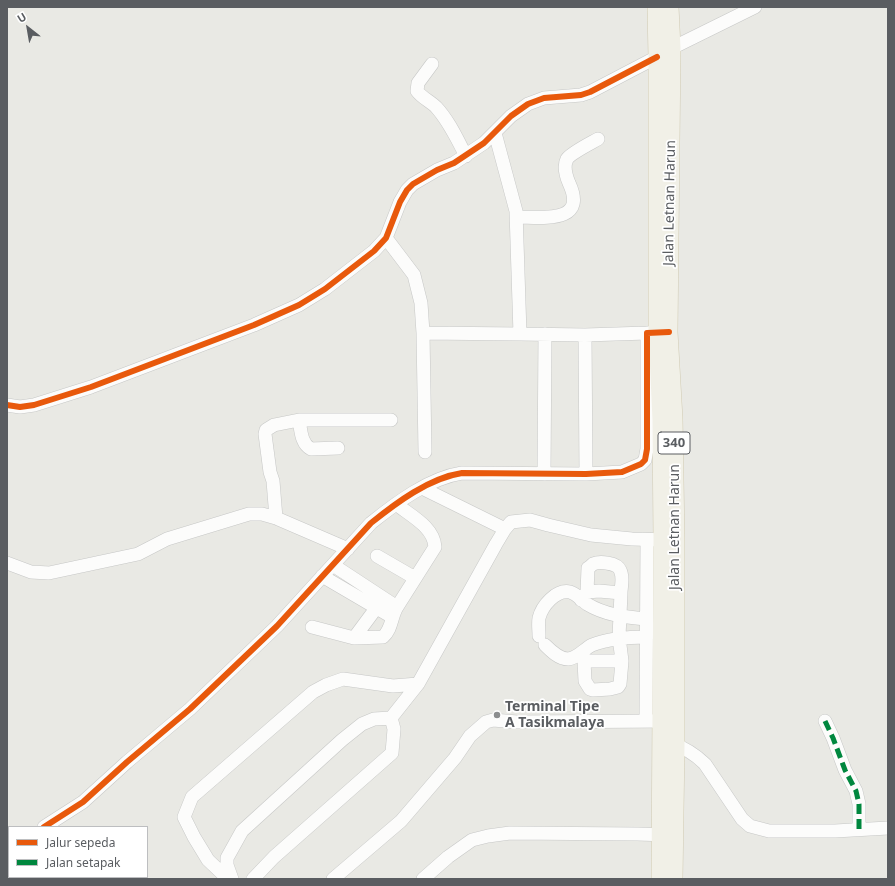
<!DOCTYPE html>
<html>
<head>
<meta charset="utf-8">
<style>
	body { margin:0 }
	#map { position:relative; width:895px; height:886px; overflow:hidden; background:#e9e9e4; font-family:"Noto Sans",sans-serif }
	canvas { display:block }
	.frame { position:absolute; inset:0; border:8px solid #5a5d61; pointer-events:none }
	.legend { position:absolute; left:8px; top:826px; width:140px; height:52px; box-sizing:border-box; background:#fff; border:1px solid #bdbec0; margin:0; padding:5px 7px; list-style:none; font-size:12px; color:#5a5d61 }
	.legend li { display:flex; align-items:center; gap:8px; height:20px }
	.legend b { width:20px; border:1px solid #bdbec0 }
	.north { position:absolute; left:8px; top:8px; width:40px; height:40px; -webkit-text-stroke:3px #fff; paint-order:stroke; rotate:329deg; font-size:11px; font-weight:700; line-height:16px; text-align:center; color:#5a5d61 }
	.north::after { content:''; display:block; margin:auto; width:14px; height:18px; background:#5a5d61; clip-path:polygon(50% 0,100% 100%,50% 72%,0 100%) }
</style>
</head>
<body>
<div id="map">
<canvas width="895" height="886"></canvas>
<div class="frame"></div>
<ul class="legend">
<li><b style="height:5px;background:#e8590c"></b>Jalur sepeda</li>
<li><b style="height:5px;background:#00873e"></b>Jalan setapak</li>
</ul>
<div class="north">U</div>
</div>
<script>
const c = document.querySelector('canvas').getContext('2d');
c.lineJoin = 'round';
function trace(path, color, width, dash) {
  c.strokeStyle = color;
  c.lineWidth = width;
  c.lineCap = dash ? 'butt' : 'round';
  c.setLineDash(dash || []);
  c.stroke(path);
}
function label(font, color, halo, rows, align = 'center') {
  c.font = font + ' "Noto Sans",sans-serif';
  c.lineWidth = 3.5;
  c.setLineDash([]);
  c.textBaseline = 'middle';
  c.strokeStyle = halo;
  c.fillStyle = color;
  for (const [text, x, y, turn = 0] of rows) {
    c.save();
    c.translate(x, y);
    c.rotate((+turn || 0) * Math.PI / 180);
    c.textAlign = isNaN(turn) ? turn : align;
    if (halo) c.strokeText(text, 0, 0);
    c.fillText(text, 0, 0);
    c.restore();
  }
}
const minor = new Path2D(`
	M672 48 755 7
	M432 64 418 83 417 91C422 98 430 101 436 107 449 121 457 139 466 156
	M495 133 516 211 520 334 585 335 647 333
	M517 217C543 217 588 224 569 183 566 176 563 167 567 159 571 153 591 143 598 139
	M386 238 414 275 421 303 423 333 425 452
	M423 333 520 334
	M585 335 586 474
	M7 405 20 407 34 405 91 387 254 325 299 305 325 289 374 251 386 238 400 202 407 190 413 184 437 170 454 163 484 143 511 116 528 104 544 98 581 95 590 92 657 57
	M299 420C301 430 301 444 311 449L338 448
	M544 474 545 334
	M422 488 505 529
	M276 518 273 481 270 472 265 434 266 430 274 425 299 420H391
	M377 556 415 578
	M7 563 31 572 49 573 138 554 167 539 249 514H262L276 518 348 549
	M333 565 397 607
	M322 576 392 617
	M587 592 588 568C590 567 592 565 593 564 600 561 617 563 620 570 624 577 621 586 621 593
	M581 600 587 592 599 591 621 593 619 637 622 661 620 684 618 687 610 689 593 690 590 689 585 681 584 661 581 653
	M312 627 354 638 383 637C392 629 391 617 397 607L435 547C434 527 411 516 396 504
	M539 636C539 630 538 623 539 618 542 606 556 589 570 592 577 594 581 600 587 604 605 615 625 617 646 619
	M354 638 377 607
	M545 645C551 651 559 659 568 659 578 658 584 649 592 645 610 638 628 637 647 637
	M584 661H622
	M646 721 647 540
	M825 721 833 738 845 770 856 791 859 804V829
	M669 742C683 747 695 754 705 764L742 819 750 826 769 831H835L888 828
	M44 827 83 802 127 762 190 709 277 626 371 523C396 503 429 478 462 473L586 474 622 472 641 464 645 460 647 449V333L665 332
	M7 851 9 849
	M228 879 208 860 194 837 184 817 192 797 313 692 326 685 343 679 393 686 418 684 496 544 505 529 511 522 530 520 548 525 591 535 632 539 670 540
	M232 879 227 865V858L242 831 342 740 362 724 374 719 391 718 418 684
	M253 879 274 857 392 753 394 729 391 718
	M333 879 401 821 455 758 470 736 486 722 493 720 517 722 669 721
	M423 879 448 857 472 840 488 836 510 833 637 834 669 835`);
const major = new Path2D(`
	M656 7 657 57V333L661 420 662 540 660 879
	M670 7 672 48 669 332 674 419 676 541V745L674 879`);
const quiet = new Path2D(`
	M825 721 833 738 845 770 856 791 859 804V829`);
const cycleway = new Path2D(`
	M7 405 20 407 34 405 91 387 254 325 299 305 325 289 374 251 386 238 400 202 407 190 413 184 437 170 454 163 484 143 511 116 528 104 544 98 581 95 590 92 657 57
	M44 827 83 802 127 762 190 709 277 626 371 523C396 503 429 478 462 473L586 474 622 472 641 464 645 460 647 449V333L669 332`);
const markers = [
	[497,715,4,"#8c8e8f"]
];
const shields = [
	[674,443,32]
];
const shieldNames = [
	["340",674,443]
];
const streetNames = [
	["Jalan Letnan Harun",670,203,-89],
	["Jalan Letnan Harun",675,527,-90]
];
const poiNames = [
	["Terminal Tipe",505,707],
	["A Tasikmalaya",505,723]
];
trace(minor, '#c6c7c6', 14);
trace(major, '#d0cab2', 18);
trace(minor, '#fcfcfb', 13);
trace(major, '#f1f0e7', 17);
trace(quiet, '#00873e', 5, [10, 5]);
trace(cycleway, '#e8590c', 6);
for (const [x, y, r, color] of markers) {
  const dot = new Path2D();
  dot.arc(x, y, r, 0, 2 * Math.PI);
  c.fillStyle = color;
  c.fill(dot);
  trace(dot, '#fff', 1.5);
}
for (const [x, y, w] of shields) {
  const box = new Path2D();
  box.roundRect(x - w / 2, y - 11, w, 22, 3);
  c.fillStyle = '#fff';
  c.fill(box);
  trace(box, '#5a5d61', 1);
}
label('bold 13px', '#5a5d61', null, shieldNames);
label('14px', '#5a5d61', '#fff', streetNames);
label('bold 14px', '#5a5d61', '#fff', poiNames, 'left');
</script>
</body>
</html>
